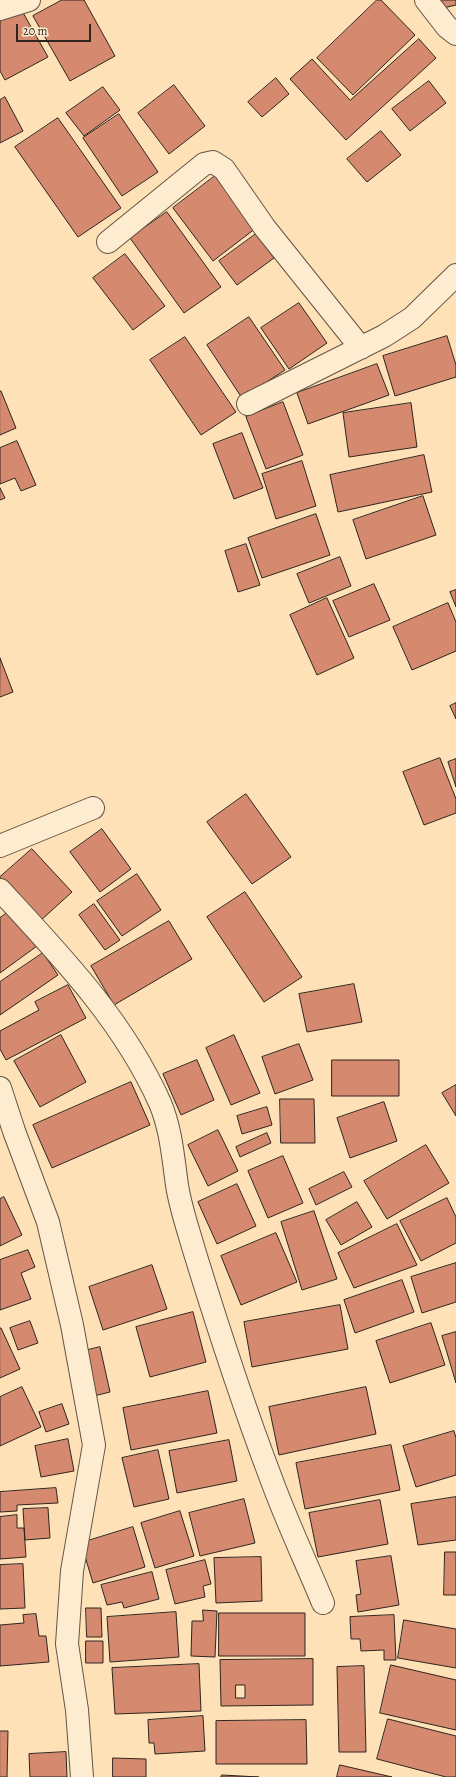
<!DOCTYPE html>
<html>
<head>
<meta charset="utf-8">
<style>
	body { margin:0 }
	#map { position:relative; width:456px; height:1777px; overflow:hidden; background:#fee1b7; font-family:Alegreya,serif }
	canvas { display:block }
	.scale { position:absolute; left:16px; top:24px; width:75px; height:18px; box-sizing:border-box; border:2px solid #2f251e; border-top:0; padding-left:5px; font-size:12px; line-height:14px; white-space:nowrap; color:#2f251e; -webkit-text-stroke:3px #feecd0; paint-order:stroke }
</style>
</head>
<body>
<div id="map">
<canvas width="456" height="1777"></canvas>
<div class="scale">20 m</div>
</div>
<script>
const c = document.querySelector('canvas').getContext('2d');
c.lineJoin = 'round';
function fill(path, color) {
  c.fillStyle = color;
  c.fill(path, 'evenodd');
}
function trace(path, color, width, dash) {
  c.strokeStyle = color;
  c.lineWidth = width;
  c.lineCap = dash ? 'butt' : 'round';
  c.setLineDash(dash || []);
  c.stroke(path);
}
const building = new Path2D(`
	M62 0H84L115 56 70 81 33 16Z
	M377 0H381L415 35 353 95 317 58Z
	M437 0H456V5L439 9Z
	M21 9 48 57 5 80 0 71V20Z
	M419 39 436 58 346 140 290 79 312 59 350 100Z
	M276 78 289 94 262 117 248 102Z
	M429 81 446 103 410 131 392 109Z
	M174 85 205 126 169 154 138 113Z
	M103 87 120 110 84 136 66 113Z
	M5 97 23 131 0 143V100Z
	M119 114 158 172 122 196 83 138Z
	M58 118 121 208 78 237 15 147Z
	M381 131 401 155 367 182 347 159Z
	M215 176 256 228 213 261 173 208Z
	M167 212 221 287 184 313 130 238Z
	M256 234 274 258 237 285 219 261Z
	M125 254 165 306 133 330 93 278Z
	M299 303 327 343 289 369 261 328Z
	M249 317 285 370 242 398 207 345Z
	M447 336 456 365V377L395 396 383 356Z
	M185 337 236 412 201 435 150 360Z
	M377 364 389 395 308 424 297 393Z
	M0 391H1L16 428 0 435Z
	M283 402 303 455 266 469 246 417Z
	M411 403 417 447 349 457 343 413Z
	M242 433 263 488 234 499 213 444Z
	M17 441 36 485 21 491 15 478 0 484V448Z
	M424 455 432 492 338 512 330 475Z
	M302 461 316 506 276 519 262 474Z
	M0 488 5 498 0 500Z
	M423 496 436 535 366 559 353 520Z
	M316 514 330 555 262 578 248 538Z
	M246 544 260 585 238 592 225 551Z
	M340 557 351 586 309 603 297 574Z
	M374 584 390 620 349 637 333 601Z
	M456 590V607L450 592Z
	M327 598 354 658 317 675 290 615Z
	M448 603 456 622V651L412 670 393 627Z
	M0 658 13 692 0 697Z
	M456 703V719L450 706Z
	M440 758 456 799V813L424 825 403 772Z
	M456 759V787L448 762Z
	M246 794 291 857 252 884 207 822Z
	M102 829 131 869 100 892 70 852Z
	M32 849 72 892 39 922 0 879V877Z
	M137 874 161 910 122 936 97 901Z
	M245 892 302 977 264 1002 207 917Z
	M94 904 120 940 105 950 79 915Z
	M11 910 37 946 0 973V918Z
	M169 921 192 959 114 1005 91 966Z
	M43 953 58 975 0 1015V982Z
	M354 984 362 1022 307 1032 299 994Z
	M68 985 86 1018 6 1060 0 1049V1031L39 1010 35 1002Z
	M61 1035 86 1082 40 1107 14 1061Z
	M234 1035 260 1093 231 1105 206 1048Z
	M299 1044 313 1080 275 1094 262 1057Z
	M197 1060 214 1100 181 1115 163 1074Z
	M332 1060H399V1096H332Z
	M131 1082 150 1125 52 1168 33 1125Z
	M456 1085V1116L442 1093Z
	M280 1099H314L315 1143H281Z
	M384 1102 397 1141 350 1158 337 1118Z
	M267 1107 272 1125 242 1134 237 1116Z
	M218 1130 238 1171 208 1186 188 1145Z
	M267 1133 271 1143 240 1157 236 1147Z
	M426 1145 449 1183 387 1219 364 1181Z
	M283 1156 303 1203 268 1218 248 1171Z
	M344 1172 352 1187 316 1205 309 1189Z
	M237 1184 256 1226 217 1244 198 1202Z
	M4 1197 22 1235 0 1246V1199Z
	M447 1198 456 1217V1243L421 1261 400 1221Z
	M357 1202 372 1227 341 1245 326 1220Z
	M314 1211 337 1279 302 1290 281 1222Z
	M397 1224 417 1265 354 1288 338 1253Z
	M276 1233 297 1282 241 1305 221 1256Z
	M28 1250 35 1267 21 1273 31 1299 0 1310V1260Z
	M456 1263V1302L422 1313 411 1277Z
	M152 1265 167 1309 103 1330 89 1287Z
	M402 1280 414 1312 355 1333 344 1300Z
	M340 1305 348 1349 252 1367 244 1322Z
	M193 1312 206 1362 150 1377 136 1327Z
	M30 1321 38 1343 18 1350 10 1328Z
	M431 1323 445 1365 390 1383 376 1341Z
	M0 1328H1L20 1369 0 1378Z
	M456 1332V1383L442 1336Z
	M100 1347 110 1392 90 1397 80 1352Z
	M22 1387 41 1427 0 1446V1397Z
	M366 1387 376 1434 279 1455 269 1407Z
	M208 1391 217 1433 131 1450 123 1408Z
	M62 1404 69 1424 46 1432 39 1412Z
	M454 1431 456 1438V1475L416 1487 403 1446Z
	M68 1439 74 1471 41 1477 35 1446Z
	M229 1440 237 1481 177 1493 169 1451Z
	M391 1445 400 1490 305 1509 296 1463Z
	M158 1450 169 1499 134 1507 122 1458Z
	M56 1488 58 1503 17 1505V1511L0 1512V1492Z
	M456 1497V1540L418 1545 411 1504Z
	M244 1499 255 1543 200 1556 189 1513Z
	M380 1500 388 1544 318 1557 309 1513Z
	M48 1508 50 1538 25 1540 23 1509Z
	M180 1511 194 1556 155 1568 141 1523Z
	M17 1515V1528H24L26 1557 0 1559V1517Z
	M133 1527 145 1567 93 1583 81 1543Z
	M445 1552H456V1595H444Z
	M391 1556 399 1605 358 1612 356 1595 361 1594 356 1561Z
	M261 1557 262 1601 216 1603 214 1558Z
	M205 1560 211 1584 203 1586 205 1597 175 1604 166 1570Z
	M23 1564 25 1608 0 1609V1565Z
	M152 1572 159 1599 124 1608 122 1602 107 1605 101 1585Z
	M86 1608H101L102 1637H87Z
	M203 1610 217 1611 215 1657 191 1656 192 1621H203Z
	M176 1612 179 1657 110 1662 107 1617Z
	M219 1613H305V1656H219Z
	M36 1614 39 1636H46L49 1662 0 1666V1625L24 1623 23 1615Z
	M394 1615 396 1660H384V1650L361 1651 360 1639H351L350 1617Z
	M404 1620 456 1629V1668L398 1658Z
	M86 1641H103V1663H86Z
	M313 1659V1705L221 1706 220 1660ZM236 1685H245V1698H236Z
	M199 1664 201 1711 115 1714 112 1668Z
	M391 1665 456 1680V1730L380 1713Z
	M364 1666 366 1752H339L337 1667Z
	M203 1716 205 1751 155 1754 154 1743H149L148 1720Z
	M388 1719 456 1736V1777H446L377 1759Z
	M306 1720 307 1764H216V1721Z
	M0 1731H8L7 1777H0Z
	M66 1752 67 1777H30L29 1754Z
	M113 1758 146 1759V1777H113Z
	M340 1765 392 1777H337Z
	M222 1775 259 1777H221Z`);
const minor = new Path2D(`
	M426 0 447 27 456 34
	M0 9 29 0
	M108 242 204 164 213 162 224 169 265 228 361 348
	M248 404 384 336 412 318 456 275
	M0 846 93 808
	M0 890C60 955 123 1020 160 1103 171 1129 173 1157 177 1185 180 1206 188 1229 194 1250 218 1328 243 1405 272 1481 287 1522 306 1562 323 1603
	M0 1088 14 1131 48 1222 72 1325 94 1445 72 1571 67 1644 77 1710 82 1777`);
fill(building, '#d5896f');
trace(building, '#2f251e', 1);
trace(minor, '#635444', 24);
trace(minor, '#feecd0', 22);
</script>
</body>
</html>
